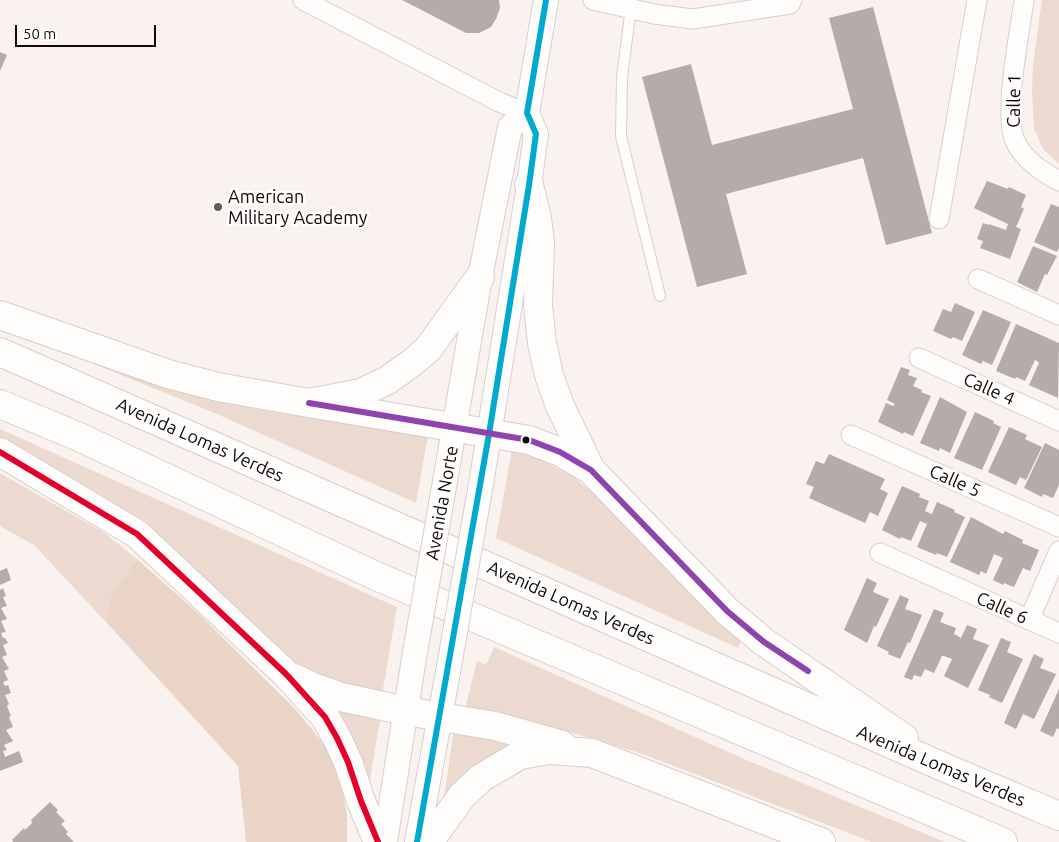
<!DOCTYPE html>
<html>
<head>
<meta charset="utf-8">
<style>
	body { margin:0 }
	#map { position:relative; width:1059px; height:842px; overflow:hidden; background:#f9f2ee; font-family:Ubuntu,sans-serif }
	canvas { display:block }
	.scale { position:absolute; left:15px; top:25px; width:141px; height:22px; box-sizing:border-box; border:2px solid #120905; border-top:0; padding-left:6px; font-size:15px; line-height:18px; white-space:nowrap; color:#120905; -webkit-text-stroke:4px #fff; paint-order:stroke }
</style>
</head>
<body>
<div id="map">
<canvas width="1059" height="842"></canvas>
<div class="scale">50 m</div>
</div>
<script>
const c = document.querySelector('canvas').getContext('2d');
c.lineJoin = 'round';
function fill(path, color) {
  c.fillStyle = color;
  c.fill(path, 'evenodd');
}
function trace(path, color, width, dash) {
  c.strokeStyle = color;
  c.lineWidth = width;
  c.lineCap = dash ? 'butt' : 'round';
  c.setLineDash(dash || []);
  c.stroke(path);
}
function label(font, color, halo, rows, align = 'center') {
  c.font = font + ' Ubuntu,sans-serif';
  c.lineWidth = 5;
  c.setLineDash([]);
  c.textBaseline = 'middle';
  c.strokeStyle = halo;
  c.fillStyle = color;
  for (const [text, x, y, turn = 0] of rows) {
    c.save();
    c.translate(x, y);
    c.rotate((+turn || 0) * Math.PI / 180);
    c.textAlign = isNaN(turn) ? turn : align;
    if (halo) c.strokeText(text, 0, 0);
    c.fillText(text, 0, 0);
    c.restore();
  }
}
const green = new Path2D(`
	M1042 0H1059V164L1044 150 1034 129 1032 90 1033 65Z
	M88 356 202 396 230 403 261 410 428 435 416 503 217 414 87 361Z
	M0 429 397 607 382 695 309 673 294 663 113 504 0 438Z
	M512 449 533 456 572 476 598 497 741 641 738 648 496 538Z
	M0 473 103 532 137 559 109 599 106 622 34 545 0 526Z
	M494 647 744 759 945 842H872L640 753 535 722 465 709 477 661 486 665Z
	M325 701 381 714 369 785Z
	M454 729 533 742 443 805Z`);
const forest = new Path2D(`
	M137 559 199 614 295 709 324 744 335 765 342 788 347 815V842H246L238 766 106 622 109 599Z`);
const building = new Path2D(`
	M402 0H499L500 8 496 19 491 27 479 33H466Z
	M873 7 932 233 886 245 863 158 726 194 747 274 697 287 642 77 691 64 712 145 853 109 829 18Z
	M0 52 7 55 0 71Z
	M987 181 1008 189 1009 187 1026 195 1021 207 1024 209 1016 227 1021 229 1010 259 980 248 983 241 977 239 983 223 989 225V224L1006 230 1008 224 974 208Z
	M1051 204 1059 207V248L1057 252 1034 242Z
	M1033 246 1057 256 1047 275 1045 274 1037 292 1017 282Z
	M955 303 975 312 962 341 953 337 951 339 933 331 943 309 951 312Z
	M983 310 1011 322 992 365 983 361 981 364 962 355Z
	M1016 324 1059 343 1058 398 1029 385 1039 363 1037 361 1035 360 1025 381 1016 377 1015 379 996 371Z
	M901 367 910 370 908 375 917 378 913 386 922 390 921 392 931 396 913 436 904 432 903 434 878 422 886 403 893 406 895 404 887 400Z
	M940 397 967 412 950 453 940 448 939 451 920 443Z
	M975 412 994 421 993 423 1001 427 982 470 954 458Z
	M1009 427 1027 435 1025 439 1042 447 1026 480 1020 477 1016 485 988 472Z
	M1045 443 1059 450V485L1053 498 1043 494 1042 497 1024 488Z
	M829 454 885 479 880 489 888 493 878 516 870 512 865 523 809 498 814 487 806 484 816 461 824 464Z
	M902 486 920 494 919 497 929 501 925 511 932 514 937 502 955 510 954 512 965 517 947 557 937 553 936 555 917 547 927 524 920 521 911 541 901 537 900 539 882 530Z
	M971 517 1003 534 1005 531 1023 540 1022 543 1039 550 1030 571 1023 568 1014 587 1004 583 1003 585 993 580 1003 558 994 554 986 574 981 571 979 575 950 562Z
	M7 568 11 580 0 585V571Z
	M867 578 877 583 873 592 889 599 876 627 874 626 867 643 844 630Z
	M3 588 6 596 3 597 7 606 1 608 7 619 1 621 6 632 1 633 3 638H5L8 643 3 645 7 655 2 657 9 669 4 671 8 680 3 682 5 686 8 685 11 693 5 695 9 704 7 706 11 716 9 717 13 727 6 730 13 741 4 745 7 750 3 751 5 757 19 751 23 762 0 771V590Z
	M900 595 909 599 905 609 922 615 910 643 908 642 900 659 888 654 889 652 877 646Z
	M934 609 944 613 940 622 956 628 954 634 961 638 967 625 977 629 973 639 989 645 968 688 944 676 952 659 944 656H942L934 673 925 669 921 677 914 675 912 680 904 677Z
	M1001 638 1011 642 1007 652 1023 659 1002 703 989 697 990 695 978 690Z
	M1034 654 1044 659 1040 668 1056 674 1034 719 1023 714 1016 729 1004 723Z
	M1059 689V729L1057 728 1053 737 1040 731Z
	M50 802 58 810 56 812 65 821 61 824 68 832 66 834 74 842H13L12 840 24 828 25 830 32 823 31 820Z`);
const service = new Path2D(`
	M631 8 622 77 621 136 660 296`);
const minor = new Path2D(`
	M303 0 499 102 527 113
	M593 0 654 14 693 19 790 4 792 0
	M1024 0C1020 31 1003 114 1015 141 1024 160 1041 171 1059 181
	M939 219 977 0
	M978 279 1059 315
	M919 358 1059 421
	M851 435 1059 527
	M880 553 1059 633
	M1029 620 1059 551`);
const tertiary = new Path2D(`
	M447 470 480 277 510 127 527 113
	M481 484 529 185 536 134 527 113 546 0
	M385 842 414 658
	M417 842 448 672`);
const trunk = new Path2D(`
	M529 185 537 218 540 243 538 306 542 343 549 375 560 406 591 470
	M0 315 168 374 218 387 309 403 361 393 388 380 413 362 428 349 480 277
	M0 352 948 769 1059 816
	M309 403 529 440 560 452 591 470 727 611 764 642 904 738
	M0 404 77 436 376 576 1003 842
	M0 452 137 534 286 674 325 717 337 738 348 762 361 801 378 842
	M294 678 313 687 341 697 406 711 495 726 562 745
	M429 842 462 796 481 778 520 755 549 750 592 753 821 842`);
const tertiaryBridge = new Path2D(`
	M414 658 447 470
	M448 672 481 484`);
const bus1 = new Path2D(`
	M417 842 489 434 529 185 536 134 527 113 546 0`);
const bus2 = new Path2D(`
	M309 403 529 440 560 452 591 470 727 611 764 642 808 671`);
const bus3 = new Path2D(`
	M0 452 137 534 286 674 325 717 337 738 348 762 361 801 378 842`);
const markers = [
	[218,207,5,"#635b57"],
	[526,440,4.5,"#120905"]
];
const streetNames = [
	["Calle 1",1014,101,-89],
	["Calle 4",989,389,24],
	["Avenida Lomas Verdes",200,440,24],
	["Calle 5",955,481,24],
	["Avenida Norte",442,503,-80],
	["Avenida Lomas Verdes",571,603,24],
	["Calle 6",1002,608,24],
	["Avenida Lomas Verdes",941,766,23]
];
const poiNames = [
	["American",228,197],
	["Military Academy",228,218]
];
fill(green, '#ecd9cf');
fill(forest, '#ead4c8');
fill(building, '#b4aca8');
trace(service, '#d7cfca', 12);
trace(minor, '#d7cfca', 21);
trace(tertiary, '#d7cfca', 26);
trace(trunk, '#d7cfca', 30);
trace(service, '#fefdfc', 10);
trace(minor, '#fefdfc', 19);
trace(tertiary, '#fefdfc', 24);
trace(trunk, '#fefdfc', 28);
trace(tertiaryBridge, '#d7cfca', 26, []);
trace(tertiaryBridge, '#fefdfc', 24);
trace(bus1, '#00a9ce', 6);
trace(bus2, '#8e44ad', 6);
trace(bus3, '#e4002b', 6);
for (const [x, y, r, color] of markers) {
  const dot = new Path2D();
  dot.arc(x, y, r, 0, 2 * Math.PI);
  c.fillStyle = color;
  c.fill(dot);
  trace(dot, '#fff', 2);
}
label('18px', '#120905', '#fff', streetNames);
label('18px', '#120905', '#fff', poiNames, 'left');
</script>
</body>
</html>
